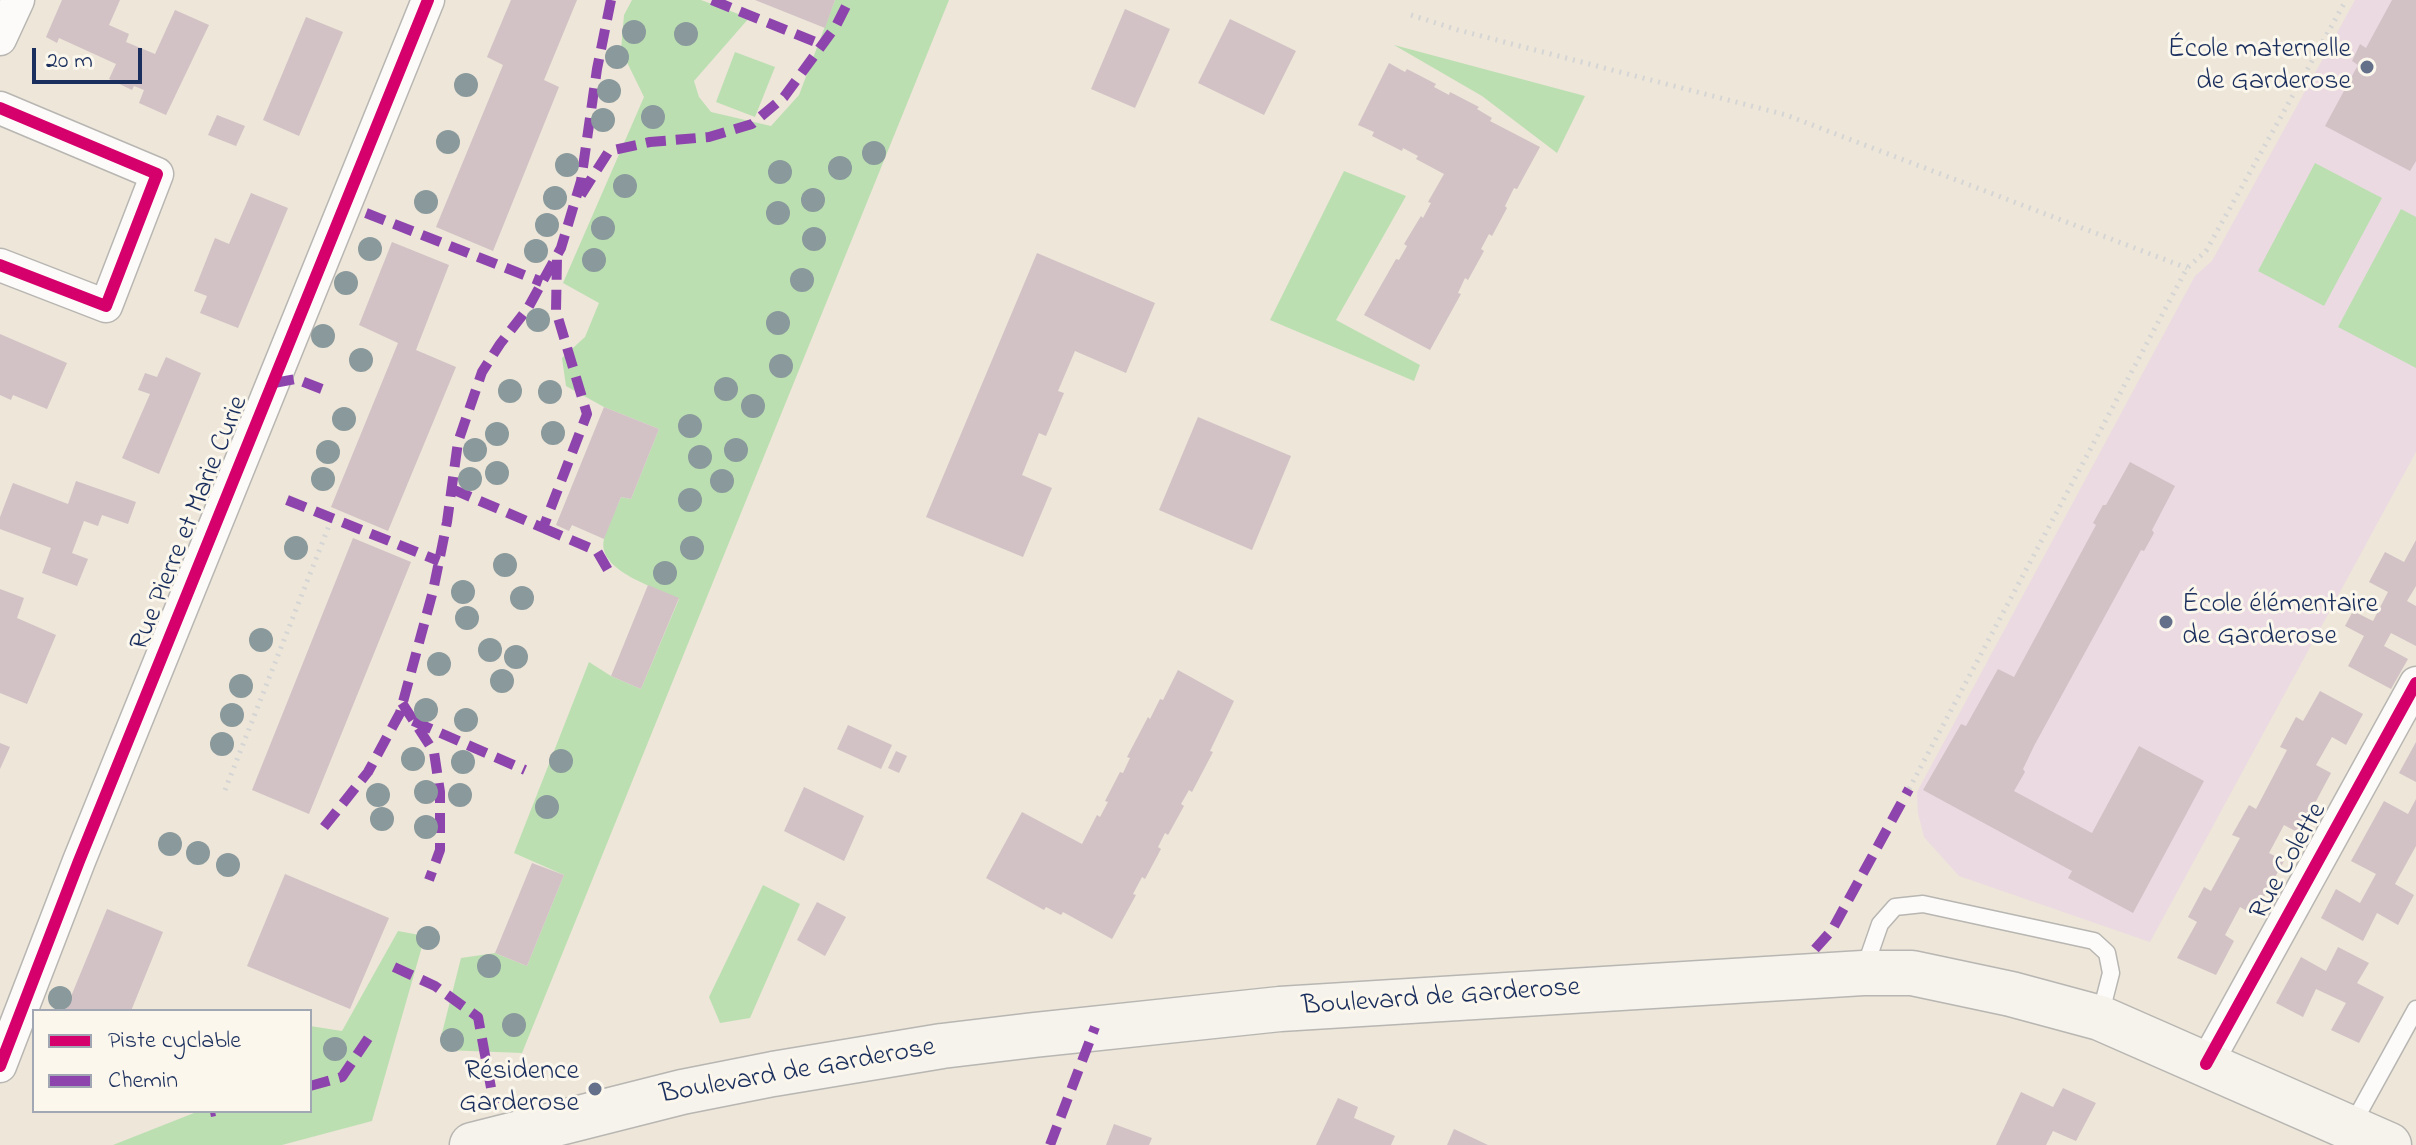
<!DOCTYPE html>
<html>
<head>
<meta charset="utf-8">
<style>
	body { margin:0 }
	#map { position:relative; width:2416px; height:1145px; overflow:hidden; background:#ede6d9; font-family:"Indie Flower",sans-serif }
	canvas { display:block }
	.legend { position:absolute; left:32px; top:1009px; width:280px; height:104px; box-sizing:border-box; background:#fbf7ec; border:2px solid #a1a7b3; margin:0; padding:10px 14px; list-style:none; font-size:24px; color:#1b2f5e }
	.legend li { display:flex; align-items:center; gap:16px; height:40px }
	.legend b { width:40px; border:2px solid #a1a7b3 }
	.scale { position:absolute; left:32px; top:48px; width:110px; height:36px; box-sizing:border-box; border:4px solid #1b2f5e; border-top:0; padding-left:10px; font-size:24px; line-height:28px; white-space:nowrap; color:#1b2f5e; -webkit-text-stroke:6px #fbf7ec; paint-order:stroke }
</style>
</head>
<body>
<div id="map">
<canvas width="2416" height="1145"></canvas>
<ul class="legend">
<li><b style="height:10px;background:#d6006c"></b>Piste cyclable</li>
<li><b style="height:10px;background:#8e44ad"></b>Chemin</li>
</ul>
<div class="scale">20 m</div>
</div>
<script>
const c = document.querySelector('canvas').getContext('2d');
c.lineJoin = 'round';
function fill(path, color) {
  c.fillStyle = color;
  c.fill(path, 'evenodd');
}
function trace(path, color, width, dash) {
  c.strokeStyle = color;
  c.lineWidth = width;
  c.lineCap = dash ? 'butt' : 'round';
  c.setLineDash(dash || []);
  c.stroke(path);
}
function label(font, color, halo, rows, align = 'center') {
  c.font = font + ' "Indie Flower",sans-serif';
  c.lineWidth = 6;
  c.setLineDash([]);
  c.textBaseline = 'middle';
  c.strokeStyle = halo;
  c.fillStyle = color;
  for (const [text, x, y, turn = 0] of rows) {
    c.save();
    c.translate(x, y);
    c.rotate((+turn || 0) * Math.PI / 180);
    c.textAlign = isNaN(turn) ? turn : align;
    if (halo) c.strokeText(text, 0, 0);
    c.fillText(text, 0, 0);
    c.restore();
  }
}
const built = new Path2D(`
	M2355 0H2416V452L2150 942 1959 876 1924 837 1918 813 1917 792 2195 276 2212 261Z`);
const green = new Path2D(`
	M632 0H701L749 18 694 81 699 97 711 112 771 126 799 95 835 0H949L522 1053 445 1050 441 1037 461 958 495 953 527 966 564 875 514 853 589 662 611 676 641 689 679 599C658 588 596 571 604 539 607 525 616 510 621 497L631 499 659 429 604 407 566 386 562 358 585 337 599 303 563 283 644 97 621 50 624 15Z
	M1394 45 1585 96 1557 153 1482 96Z
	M735 52 775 67 755 117 716 102Z
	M2315 163 2382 198 2324 306 2258 271Z
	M1344 171 1406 196 1336 320 1420 365 1414 381 1270 320Z
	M2401 209 2416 217V368L2338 327Z
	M763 885 800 904 750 1018 720 1023 709 997Z
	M398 931 425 936 372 1121 282 1145H113L199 1111H310V1026L342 1031Z`);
const building = new Path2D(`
	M62 0H120L109 25 129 34 126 42 155 54 175 10 209 25 166 115 139 103 144 90 134 86 132 90 109 79 116 64 59 38 57 43 46 37Z
	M511 0H577L544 80 559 87 493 251 436 227 503 65 487 57Z
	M755 0H835L825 28Z
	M2392 0H2416V161L2410 171 2325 126 2358 65 2352 61 2360 44 2366 48Z
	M1125 9 1170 29 1135 108 1091 89Z
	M306 17 343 32 299 136 263 120Z
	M1230 19 1296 51 1264 115 1198 83Z
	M1389 63 1405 72 1407 69 1436 84 1434 87 1449 95 1450 92 1479 107 1477 109 1492 118 1490 121 1540 147 1517 189 1514 188 1505 206 1507 208 1492 236 1489 234 1481 249 1484 251 1468 280 1465 278 1458 293 1461 294 1430 350 1364 315 1396 259 1399 260 1407 246 1404 244 1421 216 1423 218 1431 203 1428 202 1444 174 1416 159 1418 156 1403 148 1402 151 1372 136 1374 132 1358 125Z
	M217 115 245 126 236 146 208 135Z
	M251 193 288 208 238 328 200 313 207 296 194 291 215 238 229 244Z
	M392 242 449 265 416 350 456 367 388 531 331 507 398 343 359 325Z
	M1037 253 1155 303 1126 373 1075 351 1058 391 1064 393 1046 436 1039 433 1022 475 1052 488 1023 557 926 517Z
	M0 334 67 363 47 409 13 395 11 400 0 395Z
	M166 357 201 373 159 474 122 458 150 394 138 390 145 373 157 377Z
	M604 407 659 429 631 499 621 497 604 539 572 525 569 531 556 525Z
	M1198 417 1291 456 1252 550 1159 510Z
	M2130 462 2175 486 2152 530 2154 533 2144 551 2141 550 2034 746 2023 769 2025 772 2014 791 2092 833 2139 746 2204 781 2133 913 2068 878 2072 871 1923 790 1961 724 1966 726 1998 669 2014 677 2096 525 2093 523 2103 505H2106Z
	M76 481 136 502 128 524 102 515 98 526 84 521 72 553 88 559 77 586 42 573 51 548 0 529V517L13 483 68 504Z
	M353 538 411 562 309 814 252 790Z
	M2416 540V586L2407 601 2416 606V646L2391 633 2384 646 2408 659 2391 689 2348 666 2364 636 2345 626 2353 611 2373 621 2388 592 2369 582 2385 552 2404 562Z
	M648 585 679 598 641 689 611 676Z
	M0 589 24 598 17 618 56 635 27 704 0 693Z
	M1178 670 1234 701 1210 751 1213 752 1192 792 1189 790 1181 804 1184 806 1168 835 1165 833 1158 847 1161 849 1145 879 1142 877 1133 894 1136 895 1112 939 1063 912 1061 915 1046 907 1044 910 986 878 1022 812 1082 844 1097 815 1100 817 1108 802 1105 801 1120 772 1123 773 1130 758 1127 757 1148 717 1150 719 1160 699 1163 700Z
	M2320 691 2363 714 2346 745 2332 737 2316 765 2331 773 2299 833 2284 825 2269 853 2284 861 2254 915 2240 907 2225 935 2234 941 2216 975 2177 958 2197 922 2188 917 2204 887 2211 891 2240 838 2232 835 2249 805 2256 809 2287 750 2280 747 2296 717 2303 721Z
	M848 725 892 745 881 769 837 749Z
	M2416 742V782L2399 773Z
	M0 743 10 747 0 769Z
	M896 751 907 756 899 773 888 768Z
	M804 787 864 816 844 861 784 831Z
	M2416 799V846L2395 884 2414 895 2398 925 2377 913 2363 941 2321 918 2336 889 2360 903 2376 874 2351 861 2384 801 2408 814Z
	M532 863 564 875 527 966 495 953Z
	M285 874 389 918 350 1009 247 966Z
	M817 902 846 917 825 956 797 940Z
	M107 909 163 932 131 1011H65Z
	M2338 947 2369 963 2357 983 2384 997 2359 1043 2331 1030 2346 1003 2316 989 2303 1017 2276 1003 2301 957 2326 971Z
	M2063 1088 2096 1103 2076 1141 2053 1131 2046 1145H1996L2021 1092 2053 1107Z
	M1338 1098 1358 1107 1354 1118 1395 1136 1391 1145H1316Z
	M1114 1124 1152 1138 1149 1145H1106Z
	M1454 1129 1488 1145H1447Z`);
const path = new Path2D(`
	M1411 15 1458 30 1786 115 2187 268
	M1909 789 2187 268 2206 251 2346 0
	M225 790 332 518`);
const lane = new Path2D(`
	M1864 970 1880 924 1895 907 1923 904 2094 941 2107 953 2111 973 2100 1016
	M2351 1127 2416 1009`);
const street = new Path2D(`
	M0 39 18 0
	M0 108 157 174 106 306 0 265
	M2206 1064 2416 683
	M0 1066 79 861 428 0`);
const secondary = new Path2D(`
	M472 1145 682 1092 773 1074 942 1046 1034 1035 1280 1009 1863 973H1912L2011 994 2100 1018 2389 1145`);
const quiet = new Path2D(`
	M712 0 823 45
	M581 195 609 151 650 142 709 137 752 124 784 97 836 26 849 0
	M366 213 542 282
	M274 383 296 379 327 391
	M452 489 543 528 587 414 556 311 557 258
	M287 500 439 561
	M543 528 597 551 608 570
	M402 703 434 752 440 792V850L429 880
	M413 721 525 770
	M324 827 368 772 400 713 433 591 447 522 458 442 482 372 500 344 528 308 561 248 581 181 597 69 611 0
	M1815 949 1832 930 1909 789
	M394 967 435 986 478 1017 494 1104
	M310 1086 342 1077 369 1037
	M210 1112 215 1111
	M1050 1145 1095 1027`);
const cycleway = new Path2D(`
	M0 108 157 174 106 306 0 265
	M2206 1064 2416 683
	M0 1066 79 861 428 0`);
const trees = [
	[634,32],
	[686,34],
	[617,57],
	[466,85],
	[609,91],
	[653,117],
	[603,120],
	[448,142],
	[874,153],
	[567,165],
	[840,168],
	[780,172],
	[625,186],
	[555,198],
	[813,200],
	[426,202],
	[778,213],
	[547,225],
	[603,228],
	[814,239],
	[370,249],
	[536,251],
	[594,260],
	[802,280],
	[346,283],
	[538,320],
	[778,323],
	[323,336],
	[361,360],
	[781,366],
	[726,389],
	[510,391],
	[550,392],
	[753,406],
	[344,419],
	[690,426],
	[553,433],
	[497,434],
	[475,450],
	[736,450],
	[328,452],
	[700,457],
	[497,473],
	[323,479],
	[470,479],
	[722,481],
	[690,500],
	[296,548],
	[692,548],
	[505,565],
	[665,573],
	[463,592],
	[522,598],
	[467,618],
	[261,640],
	[490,650],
	[516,657],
	[439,664],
	[502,681],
	[241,686],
	[426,710],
	[232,715],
	[466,720],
	[222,744],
	[413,759],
	[561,761],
	[463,762],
	[426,792],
	[378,795],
	[460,795],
	[547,807],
	[382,819],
	[426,827],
	[170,844],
	[198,853],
	[228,865],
	[428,938],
	[489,966],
	[60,998],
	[514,1025],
	[452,1040],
	[335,1049]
];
const markers = [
	[2367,67,8,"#646f89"],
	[2166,622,8,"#646f89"],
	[595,1089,8,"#646f89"]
];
const poiNames = [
	["École maternelle",2351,51],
	["de Garderose",2351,83],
	["École élémentaire",2182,606,"left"],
	["de Garderose",2182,638,"left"],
	["Résidence",579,1073],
	["Garderose",579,1105]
];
const streetNames = [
	["Rue Pierre et Marie Curie",191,524,-68],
	["Rue Colette",2290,862,-61],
	["Boulevard de Garderose",1441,999,-4],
	["Boulevard de Garderose",798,1073,-10]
];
fill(built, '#ecdae3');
fill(green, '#bcdfb2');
fill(building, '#d2c2c5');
trace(lane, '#b8b6b2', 19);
trace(street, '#b8b6b2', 35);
trace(secondary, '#b8b6b2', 47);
trace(path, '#d5d5d5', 5, [2, 6]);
trace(lane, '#fcfbf9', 16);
trace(street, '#fcfbf9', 32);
trace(secondary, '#f6f2ec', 44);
trace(quiet, '#8e44ad', 10, [20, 10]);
trace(cycleway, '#d6006c', 12);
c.fillStyle = '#8a999c';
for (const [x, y] of trees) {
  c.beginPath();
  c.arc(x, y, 12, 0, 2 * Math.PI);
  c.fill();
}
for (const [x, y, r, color] of markers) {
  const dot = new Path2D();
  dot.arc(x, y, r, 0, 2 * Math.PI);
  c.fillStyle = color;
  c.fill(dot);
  trace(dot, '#fbf7ec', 3);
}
label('28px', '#1b2f5e', '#fbf7ec', poiNames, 'right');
label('28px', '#1b2f5e', '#fbf7ec', streetNames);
</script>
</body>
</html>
